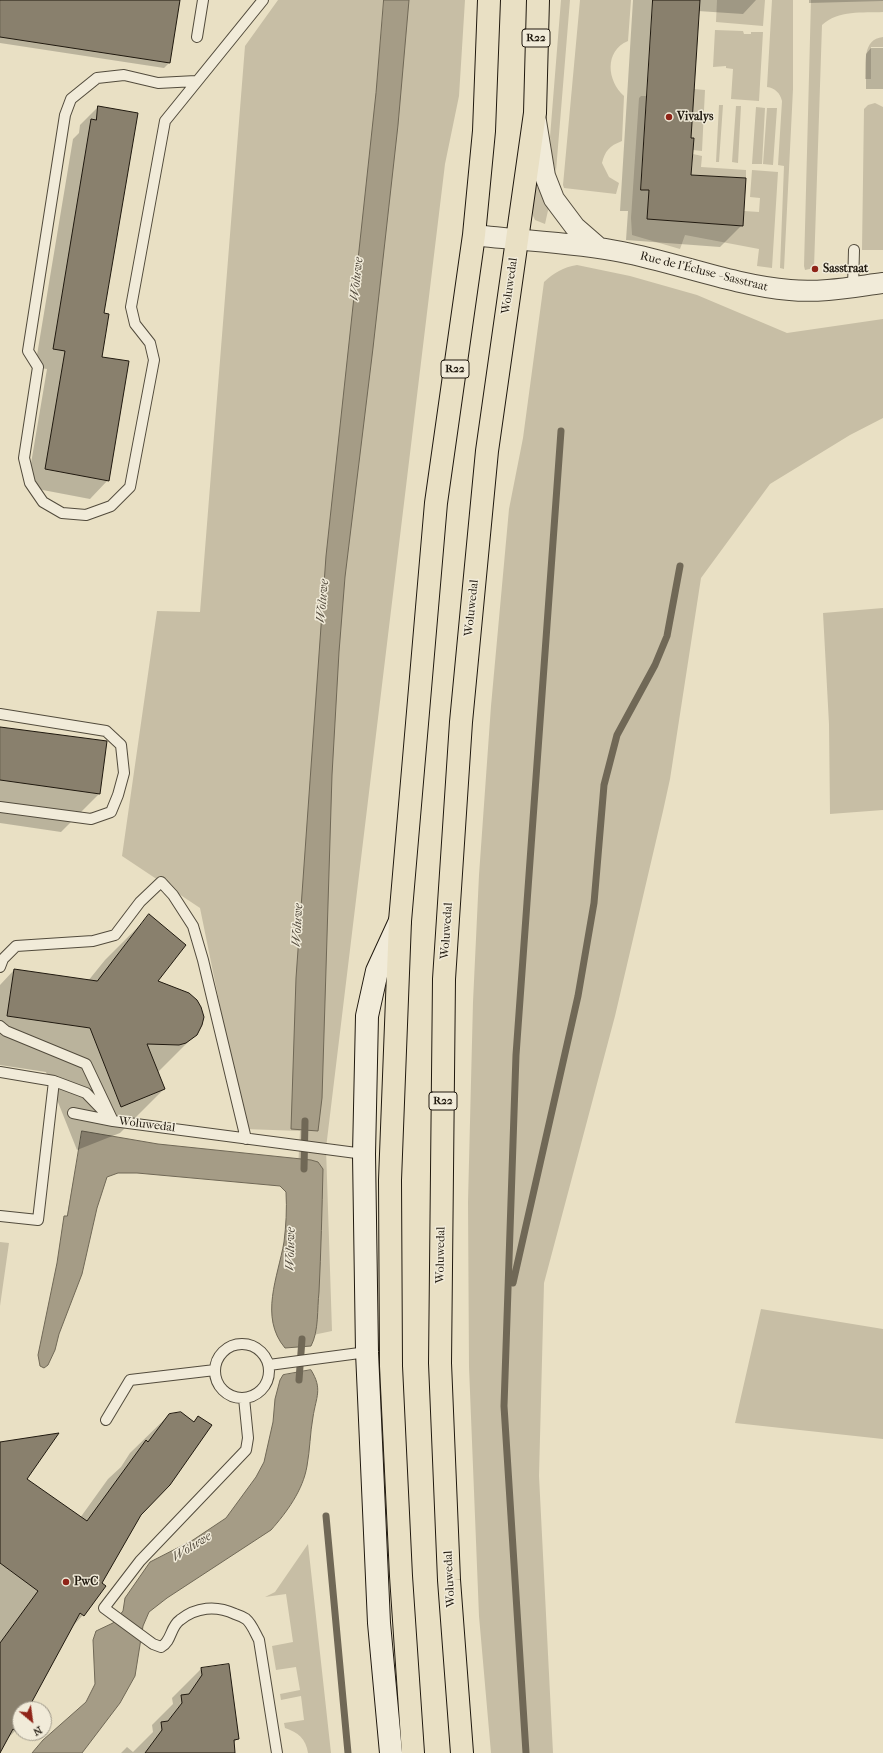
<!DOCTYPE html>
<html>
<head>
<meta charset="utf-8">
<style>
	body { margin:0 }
	#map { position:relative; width:883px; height:1753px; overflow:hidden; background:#e9e0c4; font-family:"IM FELL French Canon",serif }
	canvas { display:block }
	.north { position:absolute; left:12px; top:1701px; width:40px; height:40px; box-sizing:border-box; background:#f1ebd9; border:1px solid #9d9788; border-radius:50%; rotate:151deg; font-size:11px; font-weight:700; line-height:16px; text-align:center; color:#20190f }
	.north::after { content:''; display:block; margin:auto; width:14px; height:18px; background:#8f2418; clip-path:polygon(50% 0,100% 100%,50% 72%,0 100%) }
</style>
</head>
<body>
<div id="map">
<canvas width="883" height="1753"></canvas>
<div class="north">N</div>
</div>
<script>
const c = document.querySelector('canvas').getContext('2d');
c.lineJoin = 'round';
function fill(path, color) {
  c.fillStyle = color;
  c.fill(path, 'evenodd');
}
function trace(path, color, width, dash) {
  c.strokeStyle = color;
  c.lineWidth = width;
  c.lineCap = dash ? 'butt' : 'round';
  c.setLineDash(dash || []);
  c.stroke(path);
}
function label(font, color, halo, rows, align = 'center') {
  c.font = font + ' "IM FELL French Canon",serif';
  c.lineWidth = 3;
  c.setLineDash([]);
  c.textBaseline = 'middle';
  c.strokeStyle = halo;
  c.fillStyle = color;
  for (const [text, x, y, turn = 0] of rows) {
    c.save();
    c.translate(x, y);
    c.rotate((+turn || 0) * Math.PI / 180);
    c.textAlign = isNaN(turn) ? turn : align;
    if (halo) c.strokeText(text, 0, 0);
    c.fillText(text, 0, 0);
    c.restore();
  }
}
const green = new Path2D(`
	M278 0H465L459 96 445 164 326 1148 332 1331 289 1340 300 1131 245 1129 200 908 122 856 157 611 200 612 245 46Z
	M561 0H570L556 171 553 161 550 137Z
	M580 0H631L628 41C604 51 607 81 624 96L622 141C609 146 605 151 602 163L609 177 619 183 616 194 564 188 563 185Z
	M717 0H765L763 26 716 22Z
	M772 0H793V89L784 269 780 268 784 166 778 165 782 101C780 93 775 88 767 87Z
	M811 0H883V12C863 13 838 10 822 25L814 268 805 270 804 266Z
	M715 30 743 31 744 34H751V32H763L759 101 731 99 733 69 726 68V66L713 67Z
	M883 37V47H871V79H865C866 64 862 39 883 37Z
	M694 89 705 90 702 151 693 150 694 139 691 138Z
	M641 96H647L641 190H649L647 219 742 226 744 211 759 212 760 198 750 197 752 170 778 172 772 268 757 266 759 249 685 235 680 249 632 235 631 218 639 98Z
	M875 103 883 107V250H862L864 109 868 105Z
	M719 105H723L719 162H716Z
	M736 106H741L738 163 732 162Z
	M756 107 765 108 762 164H752Z
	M767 108H777L773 165 763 164Z
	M693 154 702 156 701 167 746 170V178L691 175Z
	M537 187 540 189 549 206 545 224 535 220C530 211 531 199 533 189Z
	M577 265 630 276 697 295 787 333 883 319V418L850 435 770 484 701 578 670 779 663 811 615 1016 544 1283 539 1476 553 1753H491L479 1616 469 1367 468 1202 473 1002 479 875 491 706 509 509 523 438 544 282C554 273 563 267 577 265Z
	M883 608V810L830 814 829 724 823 613Z
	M0 1242 9 1243 0 1306Z
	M761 1309 883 1329V1439L735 1423Z
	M308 1544 331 1753H308C306 1739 298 1732 285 1728L284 1723 304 1720 301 1696 281 1700 280 1694 300 1690 296 1667 276 1670 272 1646 293 1642 286 1594 265 1597 275 1592Z`);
const water = new Path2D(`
	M384 0H409L398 125 373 348 345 577 339 652 332 775 322 1098 318 1131 291 1129 296 978 326 556 376 93Z
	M82 1131 158 1144 311 1160 318 1162 323 1169C322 1210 321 1251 319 1292 317 1309 319 1331 311 1346L285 1348C259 1317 278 1277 284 1242 286 1226 287 1209 286 1192L280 1186 137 1173H118L107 1177 97 1208 82 1274 59 1334 55 1350 48 1365 44 1368 40 1366 38 1355 57 1263 64 1216H67Z
	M311 1370C323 1389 316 1397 313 1417 310 1433 310 1450 307 1466 303 1490 287 1512 271 1530L167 1598 149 1612 143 1626 135 1676 120 1703 82 1753H32L43 1740 86 1702 95 1684 93 1640 96 1631 113 1623 123 1611 125 1598 150 1562 193 1540 226 1518 256 1477 264 1462 273 1422 275 1399 280 1380 283 1375Z`);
const shadow = new Path2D(`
	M0 0H179L169 63 164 68 0 43Z
	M633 0H756L743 14 698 11 690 139V176L742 225 720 247 626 240 628 211H620Z
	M809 0H883V1L809 3Z
	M871 48H883V89H866V54Z
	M98 107 103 314 101 358 108 480 90 499 27 487 47 369 35 367 73 139 79 133 80 125Z
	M0 728 100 793 61 832 0 823Z
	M149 916 156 982 196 1034 157 1073 164 1089 120 1133 77 1150 46 1072 0 1065V985L14 970 88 981 105 960Z
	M169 1415 193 1422 198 1417 140 1515 83 1615 72 1627 27 1709H20V1722L16 1730 6 1740 0 1750V1443L26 1479 80 1518 108 1479 121 1467 130 1453Z
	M202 1668 238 1738 233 1744 234 1753H121L127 1747 133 1752 153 1732 152 1725 173 1704 172 1698Z`);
const stream = new Path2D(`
	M304 1169 305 1121
	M513 1283 578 996 594 903 604 785 617 735 655 665 667 636 680 566
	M299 1380 302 1339
	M326 1516 348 1753
	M526 1753 504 1406 516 1055 561 431`);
const building = new Path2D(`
	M0 0H180L170 63 0 37Z
	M653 0H700L691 138H694L691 175 746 178 743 226 647 219 649 190H641Z
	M98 106 138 113 104 313 109 314 102 357 129 361 109 481 45 469 65 351 53 349 91 119 96 120Z
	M0 727 107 741 100 794 0 780Z
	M149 914 186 945 158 981 189 993 197 1000 201 1007 204 1017 202 1025 197 1035 186 1043 179 1045 147 1044 165 1089 121 1107 90 1028 7 1016 14 969 97 981Z
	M181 1412 194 1422 198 1416 212 1425 170 1485 141 1515 102 1583 106 1586 84 1616 80 1613 28 1709H20V1733L13 1729 0 1753V1643L38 1591 0 1563V1442L59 1433 27 1479 87 1521 146 1440 148 1442 169 1414Z
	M229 1664 239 1739 234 1740 235 1753H145L162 1730 161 1722 168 1721 182 1703 181 1695 189 1694 202 1675 201 1668Z`);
const service = new Path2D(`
	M197 37 203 0
	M196 81 158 83 124 75 97 78 71 99 65 115 28 351 38 367 24 458 30 483 43 502 62 513 86 515 111 506 130 487 154 360 150 343 135 324 131 307 165 121 263 0
	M853 287 854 250
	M0 714 106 731 121 745 124 773 118 795 111 812 91 819 0 807
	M0 967 3 959 16 946 93 941 115 935 140 902 161 882 173 895 193 926 203 960 246 1139
	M0 1026 6 1031 86 1064 113 1121 86 1093 54 1081 0 1072
	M73 1113 113 1121 364 1154
	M0 1216 38 1220 54 1081
	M215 1371a27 27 0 1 1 54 0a27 27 0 1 1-54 0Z
	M269 1365 367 1352
	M244 1398 248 1438 246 1450 140 1561 104 1608 153 1644 161 1647C172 1641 170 1627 180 1620 196 1607 216 1605 235 1614 238 1615 243 1617 246 1619 252 1624 255 1633 259 1640L277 1753
	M106 1420 130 1380 215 1370`);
const minor = new Path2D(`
	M536 121 545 176 554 199 575 227 598 247
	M474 235C523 241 574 242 622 252 678 263 732 285 790 290 821 293 852 287 883 283`);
const secondary = new Path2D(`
	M391 1753 379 1623 367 1352 364 1154 367 1016 377 971 400 921`);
const trunk = new Path2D(`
	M413 1753 401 1576 391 1366 390 1180 400 921 436 503 474 235 484 131 489 0
	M462 1753 449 1580 440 1363 444 979 461 722 487 451 535 113 538 0`);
const markers = [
	[669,117,4,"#8f2418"],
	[815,269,4,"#8f2418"],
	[66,1582,4,"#8f2418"]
];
const shields = [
	[536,38,28],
	[455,369,28],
	[443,1101,28]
];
const shieldNames = [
	["R22",536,38],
	["R22",455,369],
	["R22",443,1101]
];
const poiNames = [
	["Vivalys",677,117],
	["Sasstraat",823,269],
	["PwC",74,1582]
];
const streetNames = [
	["Rue de l'Écluse - Sasstraat",704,272,14],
	["Woluwedal",510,286,-82],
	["Woluwedal",472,608,-84],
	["Woluwedal",447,931,-86],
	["Woluwedal",147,1125,7],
	["Woluwedal",441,1255,-89],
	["Woluwedal",450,1579,-93]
];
const waterNames = [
	["Woluwe",357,279,-84],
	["Woluwe",323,601,-85],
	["Woluwe",298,925,-87],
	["Woluwe",291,1249,-89],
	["Woluwe",192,1547,-32]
];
fill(green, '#c7bea5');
fill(water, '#a59c86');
trace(water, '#706856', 1);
fill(shadow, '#0003');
trace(stream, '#706856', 7);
fill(building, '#89806d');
trace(building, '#20190f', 1);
trace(service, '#524b3c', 12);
trace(minor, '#524b3c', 22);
trace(secondary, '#20190f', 24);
trace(trunk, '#20190f', 24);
trace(service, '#f1ebd9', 10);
trace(minor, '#f1ebd9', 20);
trace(secondary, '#f1ebd9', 22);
trace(trunk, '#e9e0c4', 22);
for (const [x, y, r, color] of markers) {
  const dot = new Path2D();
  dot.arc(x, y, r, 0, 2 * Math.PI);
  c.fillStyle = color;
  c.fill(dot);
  trace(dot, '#f1ebd9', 1.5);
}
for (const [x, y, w] of shields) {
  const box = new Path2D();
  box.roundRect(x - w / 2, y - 9, w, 18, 3);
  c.fillStyle = '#f1ebd9';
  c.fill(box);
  trace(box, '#20190f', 1);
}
label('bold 11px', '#20190f', null, shieldNames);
label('bold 12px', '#20190f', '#f1ebd9', poiNames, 'left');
label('12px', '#20190f', '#f1ebd9', streetNames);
label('italic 13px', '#554d3f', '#f1ebd9', waterNames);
</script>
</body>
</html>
